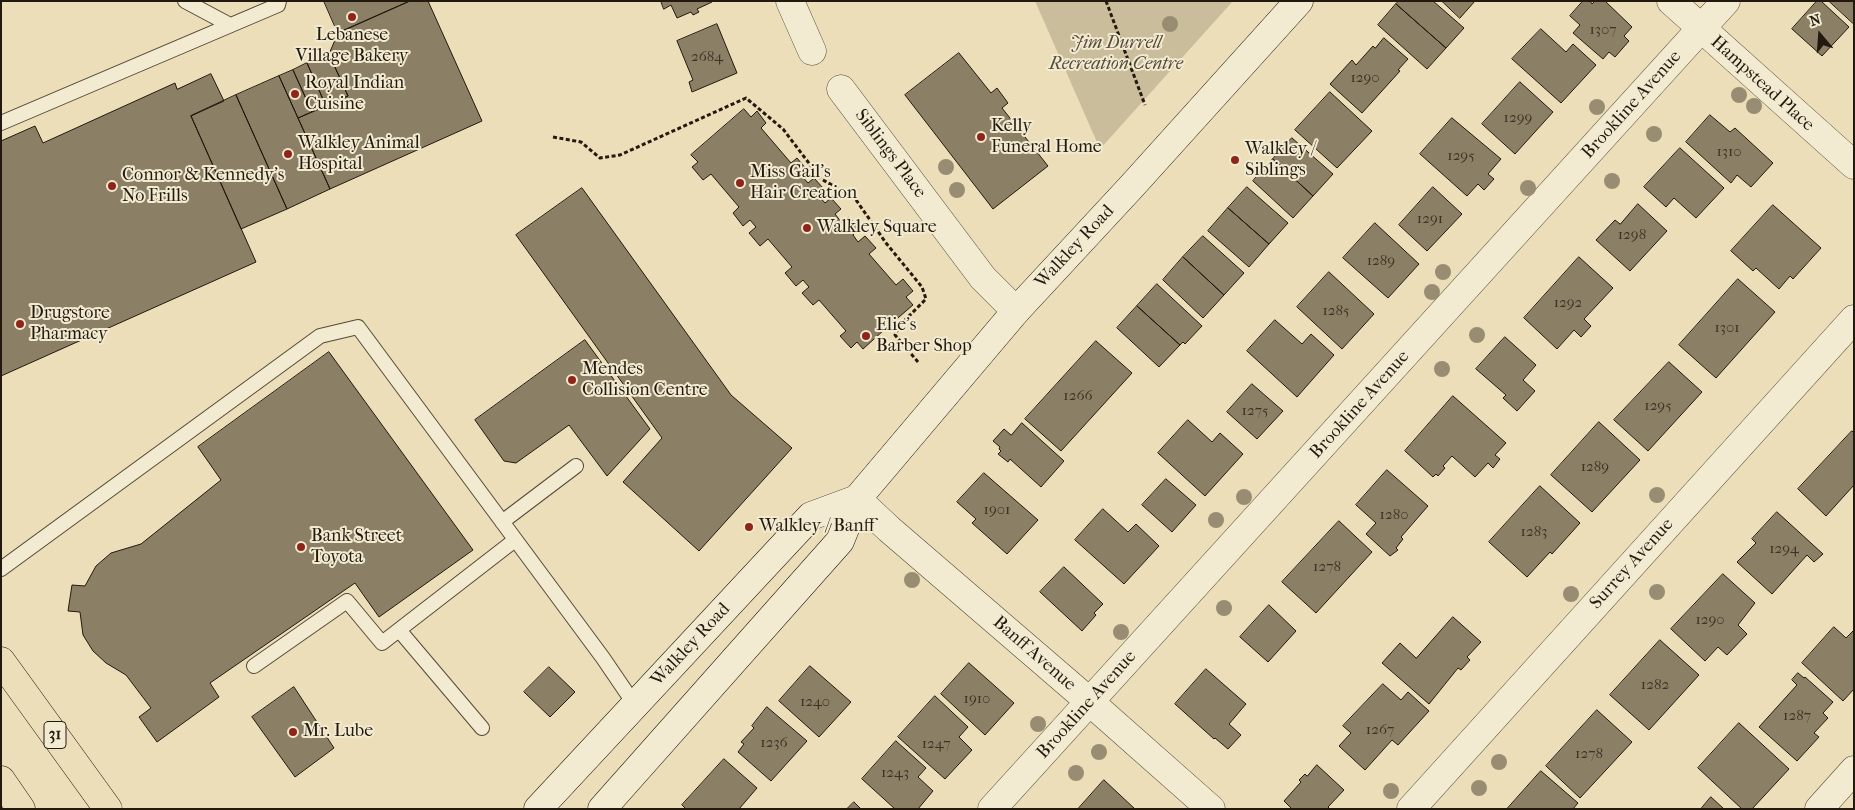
<!DOCTYPE html>
<html>
<head>
<meta charset="utf-8">
<style>
	body { margin:0 }
	#map { position:relative; width:1855px; height:810px; overflow:hidden; background:#ebdeb8; font-family:"IM FELL French Canon",serif }
	canvas { display:block }
	.frame { position:absolute; inset:0; border:2px solid #23190e; pointer-events:none }
	.north { position:absolute; left:1795px; top:10px; width:50px; height:50px; -webkit-text-stroke:4px #f2ead1; paint-order:stroke; rotate:342deg; font-size:14px; font-weight:700; line-height:20px; text-align:center; color:#23190e }
	.north::after { content:''; display:block; margin:auto; width:18px; height:22px; background:#23190e; clip-path:polygon(50% 0,100% 100%,50% 72%,0 100%) }
</style>
</head>
<body>
<div id="map">
<canvas width="1855" height="810"></canvas>
<div class="frame"></div>
<div class="north">N</div>
</div>
<script>
const c = document.querySelector('canvas').getContext('2d');
c.lineJoin = 'round';
function fill(path, color) {
  c.fillStyle = color;
  c.fill(path, 'evenodd');
}
function trace(path, color, width, dash) {
  c.strokeStyle = color;
  c.lineWidth = width;
  c.lineCap = dash ? 'butt' : 'round';
  c.setLineDash(dash || []);
  c.stroke(path);
}
function label(font, color, halo, rows, align = 'center') {
  c.font = font + ' "IM FELL French Canon",serif';
  c.lineWidth = 4;
  c.setLineDash([]);
  c.textBaseline = 'middle';
  c.strokeStyle = halo;
  c.fillStyle = color;
  for (const [text, x, y, turn = 0] of rows) {
    c.save();
    c.translate(x, y);
    c.rotate((+turn || 0) * Math.PI / 180);
    c.textAlign = isNaN(turn) ? turn : align;
    if (halo) c.strokeText(text, 0, 0);
    c.fillText(text, 0, 0);
    c.restore();
  }
}
const green = new Path2D(`
	M1035 1H1233L1100 149Z`);
const building = new Path2D(`
	M324 1H410L338 33Z
	M410 1H428L482 121 330 189 298 118 348 96 329 54 338 33Z
	M661 1H712V2L697 9 699 12 693 15 691 12 677 18 671 5 664 9Z
	M1399 1H1433L1464 28 1446 48 1396 4Z
	M1442 1H1475L1460 18Z
	M1583 1H1590L1592 4 1595 1H1605L1632 27 1624 36 1629 41 1615 57 1609 52 1603 59 1573 33 1580 25 1570 16Z
	M1817 1H1821L1849 27 1822 56 1792 29Z
	M1829 1H1854V24Z
	M1396 4 1446 48 1427 69 1378 25Z
	M717 24 737 73 692 92 689 82 693 80 677 41Z
	M1541 29 1566 52 1573 44 1596 65 1561 103 1512 59Z
	M1384 38 1408 59 1398 70 1400 71 1362 113 1330 84 1352 60 1356 65 1373 46 1375 48Z
	M959 53 991 93 997 88 1008 103 1002 108 1048 166 993 209 905 95Z
	M329 54 348 96 326 106 307 63Z
	M307 63 326 106 312 112 293 70Z
	M293 70 312 112 298 118 279 76Z
	M211 74 224 101 191 116 256 262 1 376V141L35 126 43 143 175 83 177 89Z
	M279 76 330 189 287 209 236 95Z
	M1520 82 1553 112 1515 154 1482 124Z
	M1330 92 1372 131 1337 168 1295 130Z
	M236 95 287 209 241 229 191 116Z
	M744 109 751 117 757 111 766 123 761 128 791 163 797 158 807 170 801 175 808 183 814 178 823 188 817 194 825 203 831 198 841 209 835 214 842 223 849 217 859 229 853 235 858 242 865 236 876 248 869 254 896 285 903 279 913 291 906 297 913 305 892 323 888 318 880 325 884 330 863 349 857 342 851 348 840 336 846 331 819 300 813 305 802 293 809 287 803 280 796 286 785 273 792 267 768 239 760 246 749 233 756 227 750 220 743 226 733 213 739 207 711 174 703 180 692 167 698 162 691 155Z
	M1710 115 1730 132 1735 128 1773 163 1751 187 1737 175 1731 183 1686 142Z
	M1452 118 1501 159 1488 174 1494 179 1484 190 1478 184 1467 196 1420 154Z
	M1292 138 1333 174 1313 196 1273 159Z
	M1680 148 1724 188 1696 218 1674 198 1666 207 1644 187Z
	M1273 159 1313 196 1293 218 1253 181Z
	M1247 187 1288 223 1269 244 1228 208Z
	M1433 187 1462 214 1427 251 1399 225Z
	M582 188 731 395 792 448 699 551 623 482 662 438 516 235Z
	M1638 204 1667 231 1630 271 1596 240 1615 220 1620 224Z
	M1773 205 1821 248 1793 279 1790 276 1779 289 1756 268 1753 271 1731 251Z
	M1228 208 1269 244 1249 267 1208 231Z
	M1375 223 1419 264 1388 298 1343 258Z
	M1203 236 1244 273 1224 295 1183 257Z
	M1183 257 1224 295 1203 318 1163 280Z
	M1579 257 1613 288 1584 319 1591 326 1581 337 1574 330 1557 349 1524 318Z
	M1329 272 1374 314 1342 349 1297 307Z
	M1738 279 1775 312 1716 378 1679 345Z
	M1157 284 1202 326 1185 344 1183 342 1180 345 1137 306Z
	M1137 306 1180 345 1159 367 1117 328Z
	M1275 320 1302 344 1311 334 1334 355 1297 397 1247 351Z
	M1505 337 1536 365 1523 380 1535 391 1517 411 1503 398 1506 395 1476 369Z
	M585 340 650 429 607 476 569 425 516 463 504 461 475 420Z
	M1096 341 1132 373 1061 451 1025 419Z
	M329 352 473 550 379 617 355 583 210 683 219 697 157 742 139 717 151 708 126 675 106 663 93 651 83 635 80 612 68 611 72 585 85 586 96 566 111 553 141 544 221 480 198 447Z
	M1669 362 1702 392 1648 451 1614 420Z
	M1252 384 1283 411 1257 439 1227 412Z
	M1453 396 1506 443 1495 455 1500 459 1493 468 1488 463 1475 477 1452 456 1443 466 1445 468 1438 476 1436 474 1433 477 1405 451Z
	M1188 420 1212 442 1220 433 1243 454 1205 496 1158 453Z
	M1599 422 1640 460 1592 512 1551 475Z
	M1022 423 1064 461 1041 487 1010 459 1008 462 998 454 1001 451 999 449 1000 447 993 441 1004 429 1011 435Z
	M1852 431 1854 433V485L1826 516 1798 489Z
	M1387 470 1428 506 1401 537 1403 539 1396 548 1398 550 1390 556 1366 534 1376 523 1356 505Z
	M984 473 1038 520 1007 554 972 523 976 519 957 502Z
	M1166 479 1196 505 1172 532 1142 505Z
	M1540 486 1580 523 1552 554 1550 552 1527 577 1489 542Z
	M1103 509 1128 532 1136 524 1159 546 1124 584 1075 540Z
	M1777 512 1823 554 1814 562 1807 555 1772 594 1737 562 1756 543 1752 539Z
	M1339 521 1372 552 1316 613 1282 582Z
	M1064 567 1103 604 1094 613 1096 615 1082 631 1040 592Z
	M1723 574 1755 603 1738 625 1747 634 1727 655 1718 647 1705 661 1671 629Z
	M1269 605 1296 631 1268 662 1240 637Z
	M1453 617 1481 642 1467 657 1470 660 1461 670 1458 668 1429 704 1382 663 1400 643 1416 658Z
	M1834 627 1846 638 1854 630V689L1843 701 1802 663Z
	M1660 640 1699 675 1649 730 1610 695Z
	M969 663 1014 703 985 735 941 694Z
	M810 666 851 702 819 737 779 701Z
	M549 667 575 692 550 717 524 692Z
	M1206 669 1246 704 1229 724 1241 735 1228 749 1215 738 1214 739 1175 704Z
	M1798 673 1804 678 1805 677 1833 702 1823 713 1828 718 1814 733 1819 737 1797 761 1759 727 1797 685 1792 680Z
	M1383 684 1401 700 1408 692 1429 711 1398 745 1392 740 1365 770 1339 746 1351 733 1343 726Z
	M294 687 334 748 295 777 252 717Z
	M935 696 968 727 959 737 972 750 945 779 898 737Z
	M767 707 807 741 771 781 738 752 744 744 741 742 754 728 752 726Z
	M1597 710 1632 742 1580 798 1546 766Z
	M1739 723 1789 769 1752 809H1742L1698 768Z
	M896 741 926 768 918 777 933 791 918 809H895L862 779Z
	M724 759 757 788 739 809H686L682 805Z
	M1317 765 1344 790 1328 807 1330 809H1292L1284 801 1301 782 1299 780 1305 774 1307 776Z
	M1541 771 1578 803 1573 809H1507Z
	M1104 780 1135 809H1078Z
	M1711 797 1724 809H1701Z
	M854 802 861 809H847Z`);
const path = new Path2D(`
	M1106 1 1145 105
	M553 137 581 142 600 158 620 155 746 98 783 129 821 179 854 197 886 243 922 287 926 299 900 325 895 335 918 362`);
const service = new Path2D(`
	M185 1 230 25
	M1 123 278 5 279 1
	M502 522 576 466
	M1 569 320 336 358 327 603 658 635 705
	M399 630 482 728
	M254 666 347 601 382 643 515 540`);
const minor = new Path2D(`
	M790 1 812 51
	M1671 1 1854 165
	M841 89 983 278 1016 311
	M857 499 889 529 1090 702 1211 809
	M992 809 1726 1
	M1411 809 1854 319
	M1819 809 1854 770`);
const secondary = new Path2D(`
	M538 809 811 516 857 499
	M602 809 840 541 857 499 1016 311 1132 186 1299 1`);
const primary = new Path2D(`
	M1 661 108 809
	M1 780 21 809`);
const trees = [
	[1170,24],
	[1739,95],
	[1754,106],
	[1597,107],
	[1654,134],
	[946,167],
	[1612,181],
	[1528,188],
	[957,190],
	[1443,272],
	[1432,292],
	[1477,335],
	[1442,369],
	[1657,495],
	[1244,497],
	[1216,520],
	[912,580],
	[1657,592],
	[1571,594],
	[1224,608],
	[1121,632],
	[1038,724],
	[1099,752],
	[1499,762],
	[1076,773],
	[1479,788],
	[1391,791]
];
const markers = [
	[352,17,5,"#8f2418"],
	[295,94,5,"#8f2418"],
	[981,137,5,"#8f2418"],
	[288,154,5,"#8f2418"],
	[1235,160,5,"#8f2418"],
	[740,183,5,"#8f2418"],
	[112,186,5,"#8f2418"],
	[807,228,5,"#8f2418"],
	[20,324,5,"#8f2418"],
	[866,336,5,"#8f2418"],
	[572,380,5,"#8f2418"],
	[749,527,5,"#8f2418"],
	[301,547,5,"#8f2418"],
	[293,732,5,"#8f2418"]
];
const numberNames = [
	["1307",1603,30],
	["2684",707,57],
	["1290",1365,78],
	["1299",1518,118],
	["1310",1729,152],
	["1295",1461,156],
	["1291",1430,219],
	["1298",1632,235],
	["1289",1381,261],
	["1292",1568,303],
	["1285",1336,311],
	["1301",1727,328],
	["1266",1078,396],
	["1295",1658,406],
	["1275",1255,411],
	["1289",1595,467],
	["1901",997,510],
	["1280",1394,515],
	["1283",1534,532],
	["1294",1784,549],
	["1278",1327,567],
	["1290",1710,620],
	["1282",1655,685],
	["1910",977,699],
	["1240",815,702],
	["1287",1797,716],
	["1267",1380,730],
	["1236",774,743],
	["1247",936,744],
	["1278",1589,754],
	["1243",895,773]
];
const shields = [
	[55,735,22]
];
const shieldNames = [
	["31",55,735]
];
const poiNames = [
	["Lebanese",352,36,"center"],
	["Village Bakery",352,57,"center"],
	["Royal Indian",305,84],
	["Cuisine",305,105],
	["Kelly",991,127],
	["Funeral Home",991,148],
	["Walkley Animal",298,144],
	["Hospital",298,165],
	["Walkley /",1245,150],
	["Siblings",1245,171],
	["Miss Gail's",750,173],
	["Hair Creation",750,194],
	["Connor & Kennedy's",122,176],
	["No Frills",122,197],
	["Walkley Square",817,228],
	["Drugstore",30,314],
	["Pharmacy",30,335],
	["Elie's",876,326],
	["Barber Shop",876,347],
	["Mendes",582,370],
	["Collision Centre",582,391],
	["Walkley / Banff",759,527],
	["Bank Street",311,537],
	["Toyota",311,558],
	["Mr. Lube",303,732]
];
const parkNames = [
	["Jim Durrell",1116,44],
	["Recreation Centre",1116,65]
];
const streetNames = [
	["Hampstead Place",1762,84,42],
	["Brookline Avenue",1632,105,-48],
	["Siblings Place",890,154,53],
	["Walkley Road",1075,247,-47],
	["Brookline Avenue",1360,405,-48],
	["Surrey Avenue",1632,564,-48],
	["Walkley Road",691,645,-47],
	["Banff Avenue",1034,654,41],
	["Brookline Avenue",1087,705,-48]
];
fill(green, '#c9bd9b');
fill(building, '#8b7f66');
trace(building, '#23190e', 1);
trace(service, '#554a38', 16);
trace(minor, '#554a38', 29);
trace(secondary, '#23190e', 29);
trace(primary, '#23190e', 29);
trace(path, '#23190e', 3, [4, 2.5]);
trace(service, '#f2ead1', 14);
trace(minor, '#f2ead1', 28);
trace(secondary, '#f2ead1', 28);
trace(primary, '#ebdeb8', 28);
c.fillStyle = '#988d72';
for (const [x, y] of trees) {
  c.beginPath();
  c.arc(x, y, 8, 0, 2 * Math.PI);
  c.fill();
}
for (const [x, y, r, color] of markers) {
  const dot = new Path2D();
  dot.arc(x, y, r, 0, 2 * Math.PI);
  c.fillStyle = color;
  c.fill(dot);
  trace(dot, '#f2ead1', 2);
}
label('15px', '#3d3224', null, numberNames);
for (const [x, y, w] of shields) {
  const box = new Path2D();
  box.roundRect(x - w / 2, y - 13.5, w, 27, 4);
  c.fillStyle = '#f2ead1';
  c.fill(box);
  trace(box, '#23190e', 1);
}
label('bold 16px', '#23190e', null, shieldNames);
label('18px', '#23190e', '#f2ead1', poiNames, 'left');
label('italic 18px', '#554a38', '#f2ead1', parkNames);
label('18px', '#23190e', '#f2ead1', streetNames);
</script>
</body>
</html>
